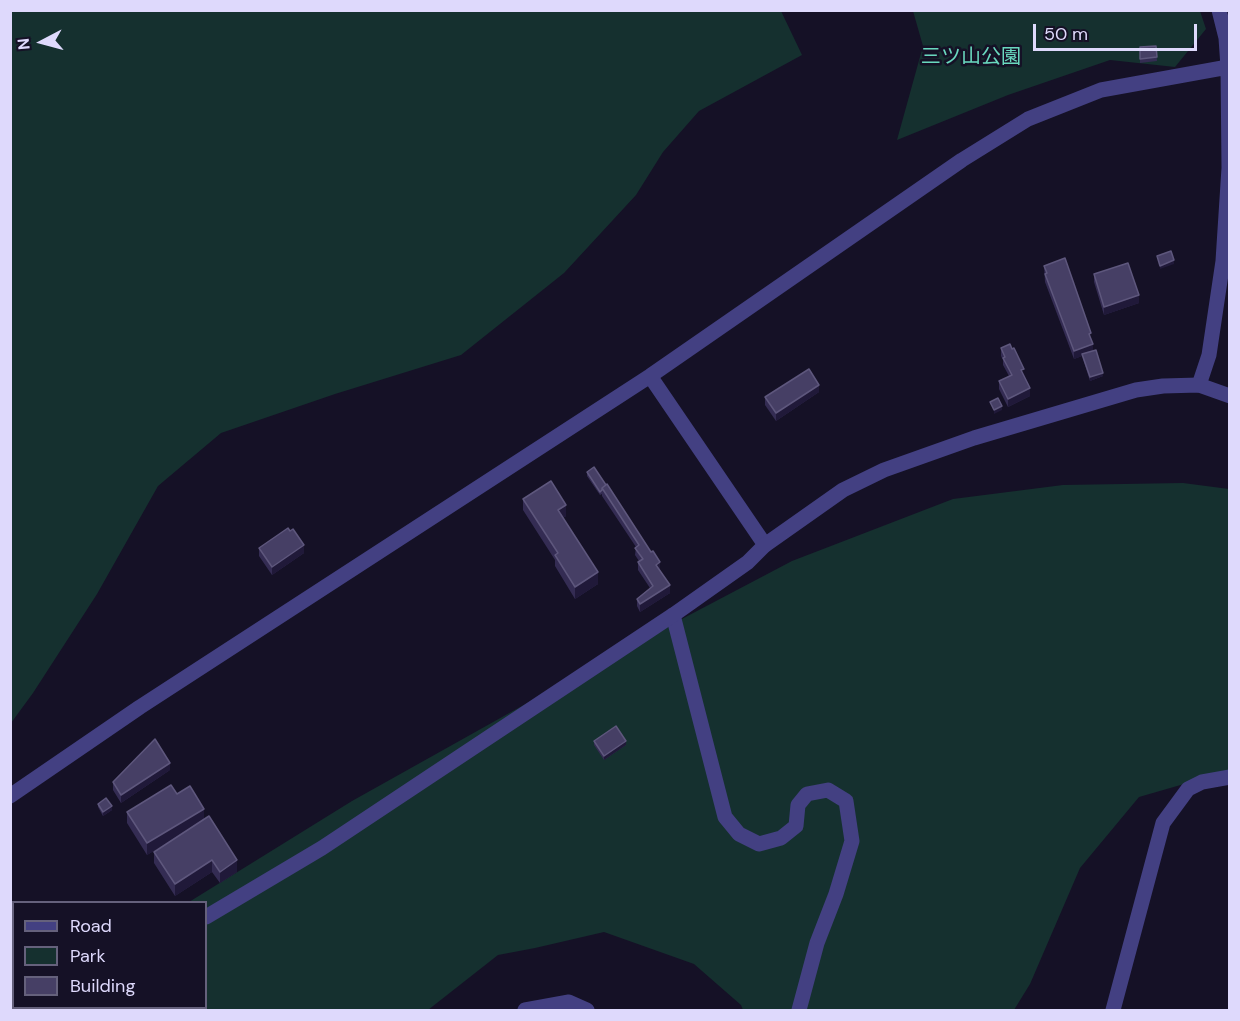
<!DOCTYPE html>
<html>
<head>
<meta charset="utf-8">
<style>
	body { margin:0 }
	#map { position:relative; width:1240px; height:1021px; overflow:hidden; background:#151126; font-family:"DM Sans",sans-serif }
	canvas { display:block }
	.frame { position:absolute; inset:0; border:12px solid #ded9fc; pointer-events:none }
	.legend { position:absolute; left:12px; top:901px; width:195px; height:108px; box-sizing:border-box; background:#151126; border:2px solid #65617c; margin:0; padding:8px 10px; list-style:none; font-size:18px; color:#ded9fc }
	.legend li { display:flex; align-items:center; gap:12px; height:30px }
	.legend b { width:30px; border:2px solid #65617c }
	.north { position:absolute; left:12px; top:12px; width:60px; height:60px; -webkit-text-stroke:4px #151126; paint-order:stroke; rotate:264deg; font-size:16px; font-weight:700; line-height:24px; text-align:center; color:#ded9fc }
	.north::after { content:''; display:block; margin:auto; width:21px; height:27px; background:#ded9fc; clip-path:polygon(50% 0,100% 100%,50% 72%,0 100%) }
	.scale { position:absolute; left:1033px; top:24px; width:164px; height:27px; box-sizing:border-box; border:3px solid #ded9fc; border-top:0; padding-left:8px; font-size:18px; line-height:21px; white-space:nowrap; color:#ded9fc; -webkit-text-stroke:4px #151126; paint-order:stroke }
</style>
</head>
<body>
<div id="map">
<canvas width="1240" height="1021"></canvas>
<div class="frame"></div>
<ul class="legend">
<li><b style="height:8px;background:#434082"></b>Road</li>
<li><b style="height:16px;background:#15302f"></b>Park</li>
<li><b style="height:16px;background:#463f65"></b>Building</li>
</ul>
<div class="north">N</div>
<div class="scale">50 m</div>
</div>
<script>
const c = document.querySelector('canvas').getContext('2d');
c.lineJoin = 'round';
function fill(path, color) {
  c.fillStyle = color;
  c.fill(path, 'evenodd');
}
function trace(path, color, width, dash) {
  c.strokeStyle = color;
  c.lineWidth = width;
  c.lineCap = dash ? 'butt' : 'round';
  c.setLineDash(dash || []);
  c.stroke(path);
}
function label(font, color, halo, rows, align = 'center') {
  c.font = font + ' "DM Sans","Noto Sans JP",sans-serif';
  c.lineWidth = 5;
  c.setLineDash([]);
  c.textBaseline = 'middle';
  c.strokeStyle = halo;
  c.fillStyle = color;
  for (const [text, x, y, turn = 0] of rows) {
    c.save();
    c.translate(x, y);
    c.rotate((+turn || 0) * Math.PI / 180);
    c.textAlign = isNaN(turn) ? turn : align;
    if (halo) c.strokeText(text, 0, 0);
    c.fillText(text, 0, 0);
    c.restore();
  }
}
const green = new Path2D(`
	M11 10 781 11 802 55 699 111 663 152 636 195 564 273 461 355 335 394 221 433 158 486 97 594 33 693 11 723Z
	M913 11H1200L1206 29 1175 67 1110 60 1008 95 897 140 923 46Z
	M1183 483 1229 489V771L1139 797 1080 868 1030 984 1014 1010H743L741 1005 694 964 604 932 535 948 498 955 428 1010H21L26 1008H206V902H189L352 801 604 660 792 561 953 499 1063 485Z`);
const minor = new Path2D(`
	M650 376 765 545
	M1199 385 1209 355 1223 261 1229 168 1228 67 1226 38 1219 10
	M673 615 725 817 739 834 759 844 781 838 796 826 798 805 807 794 828 790 846 801 852 841 836 894 817 943 799 1010
	M10 796 140 707 650 376 962 160 1028 119 1101 90 1228 67 1230 68
	M525 1010 569 1002 587 1010
	M1113 1010 1163 823 1188 789 1202 782 1230 777`);
const tertiary = new Path2D(`
	M206 917 322 848 673 615 748 562 765 545 843 490 884 470 974 438 1136 390 1163 386 1199 385 1230 396
	M10 1007 14 1006`);
const wall = new Path2D(`
	M1156 46 1157 61 1140 63V47Z
	M1044 266 1091 340 1093 351 1103 376 1090 381 1082 356 1074 359 1045 282Z
	M1094 274 1139 303 1104 315 1094 282Z
	M1001 348 1024 376 1030 396 1008 407 999 389V381L1009 376 1003 365V360L1001 356Z
	M819 392 776 421 765 405V397Z
	M594 467 660 570 670 593 640 612 637 606V599L650 588 638 570V562L639 561 635 555 636 547 602 496V494L600 495 587 476V472Z
	M523 499 566 516 563 518 598 584 575 599 555 566V560L523 510Z
	M290 531 304 553 272 575 259 556V548Z
	M594 741 626 745 604 760 594 745Z
	M170 770 121 803 113 790V782Z
	M177 794 204 819 237 872 220 883 212 872 175 896 154 863V852L186 831 147 855 127 823V812Z
	M98 804 112 810 103 816 98 807Z`);
const shadedWall = new Path2D(`
	M1174 260V264L1160 269V266Z
	M1139 295V303L1104 315V307Z
	M1093 344V352L1074 359V351Z
	M1103 373V376L1090 381V377Z
	M819 385V392L776 421V413Z
	M1030 388V396L1008 407V399Z
	M1002 406V410L994 414V410Z
	M566 505V516L558 521V510Z
	M304 545V553L272 575V567Z
	M660 562V570L656 572V565Z
	M598 572V584L575 599V587Z
	M670 585V593L640 612V604Z
	M626 741V745L604 760V756Z
	M170 763V770L121 803V795Z
	M112 806V810L103 816V812Z
	M204 809V820L147 855V843Z
	M212 860V872L175 896V884Z
	M237 860V872L220 883V872Z`);
const building = new Path2D(`
	M1156 46 1157 57 1140 59V47Z
	M1171 251 1174 260 1160 266 1157 256Z
	M1065 258 1091 333 1089 334 1093 344 1074 351 1045 274 1047 273 1044 266Z
	M1128 263 1139 295 1104 307 1094 274Z
	M1010 344 1012 349 1014 348 1024 369 1021 370 1030 388 1008 399 999 381 1012 375 1003 358 1005 357 1001 348Z
	M1096 350 1103 373 1090 377 1082 354Z
	M809 369 819 385 776 413 765 397Z
	M998 398 1002 406 994 410 990 402Z
	M594 467 606 485 602 488V490L600 492 587 472Z
	M551 481 566 505 558 510 598 572 575 587 555 555 558 553 523 499Z
	M607 484 651 552 653 551 660 562 656 565 670 585 640 604 637 599 653 586 638 562 643 559 635 548 639 545 602 488Z
	M288 528 290 531 293 529 304 545 272 567 259 548Z
	M616 726 626 741 604 756 594 741Z
	M155 739 170 763 121 795 113 782Z
	M171 785 177 794 190 786 204 809 147 843 127 812Z
	M106 798 112 806 103 812 98 804Z
	M209 816 237 860 220 872 212 860 175 884 154 852Z`);
const parkNames = [
	["三ツ山公園",971,58]
];
fill(green, '#15302f');
trace(minor, '#434082', 15);
trace(tertiary, '#434082', 15);
fill(wall, '#342c53');
fill(shadedWall, '#201939');
fill(building, '#463f65');
trace(building, '#5e577d', 1.5);
label('20px', '#69d8be', '#151126', parkNames);
</script>
</body>
</html>
